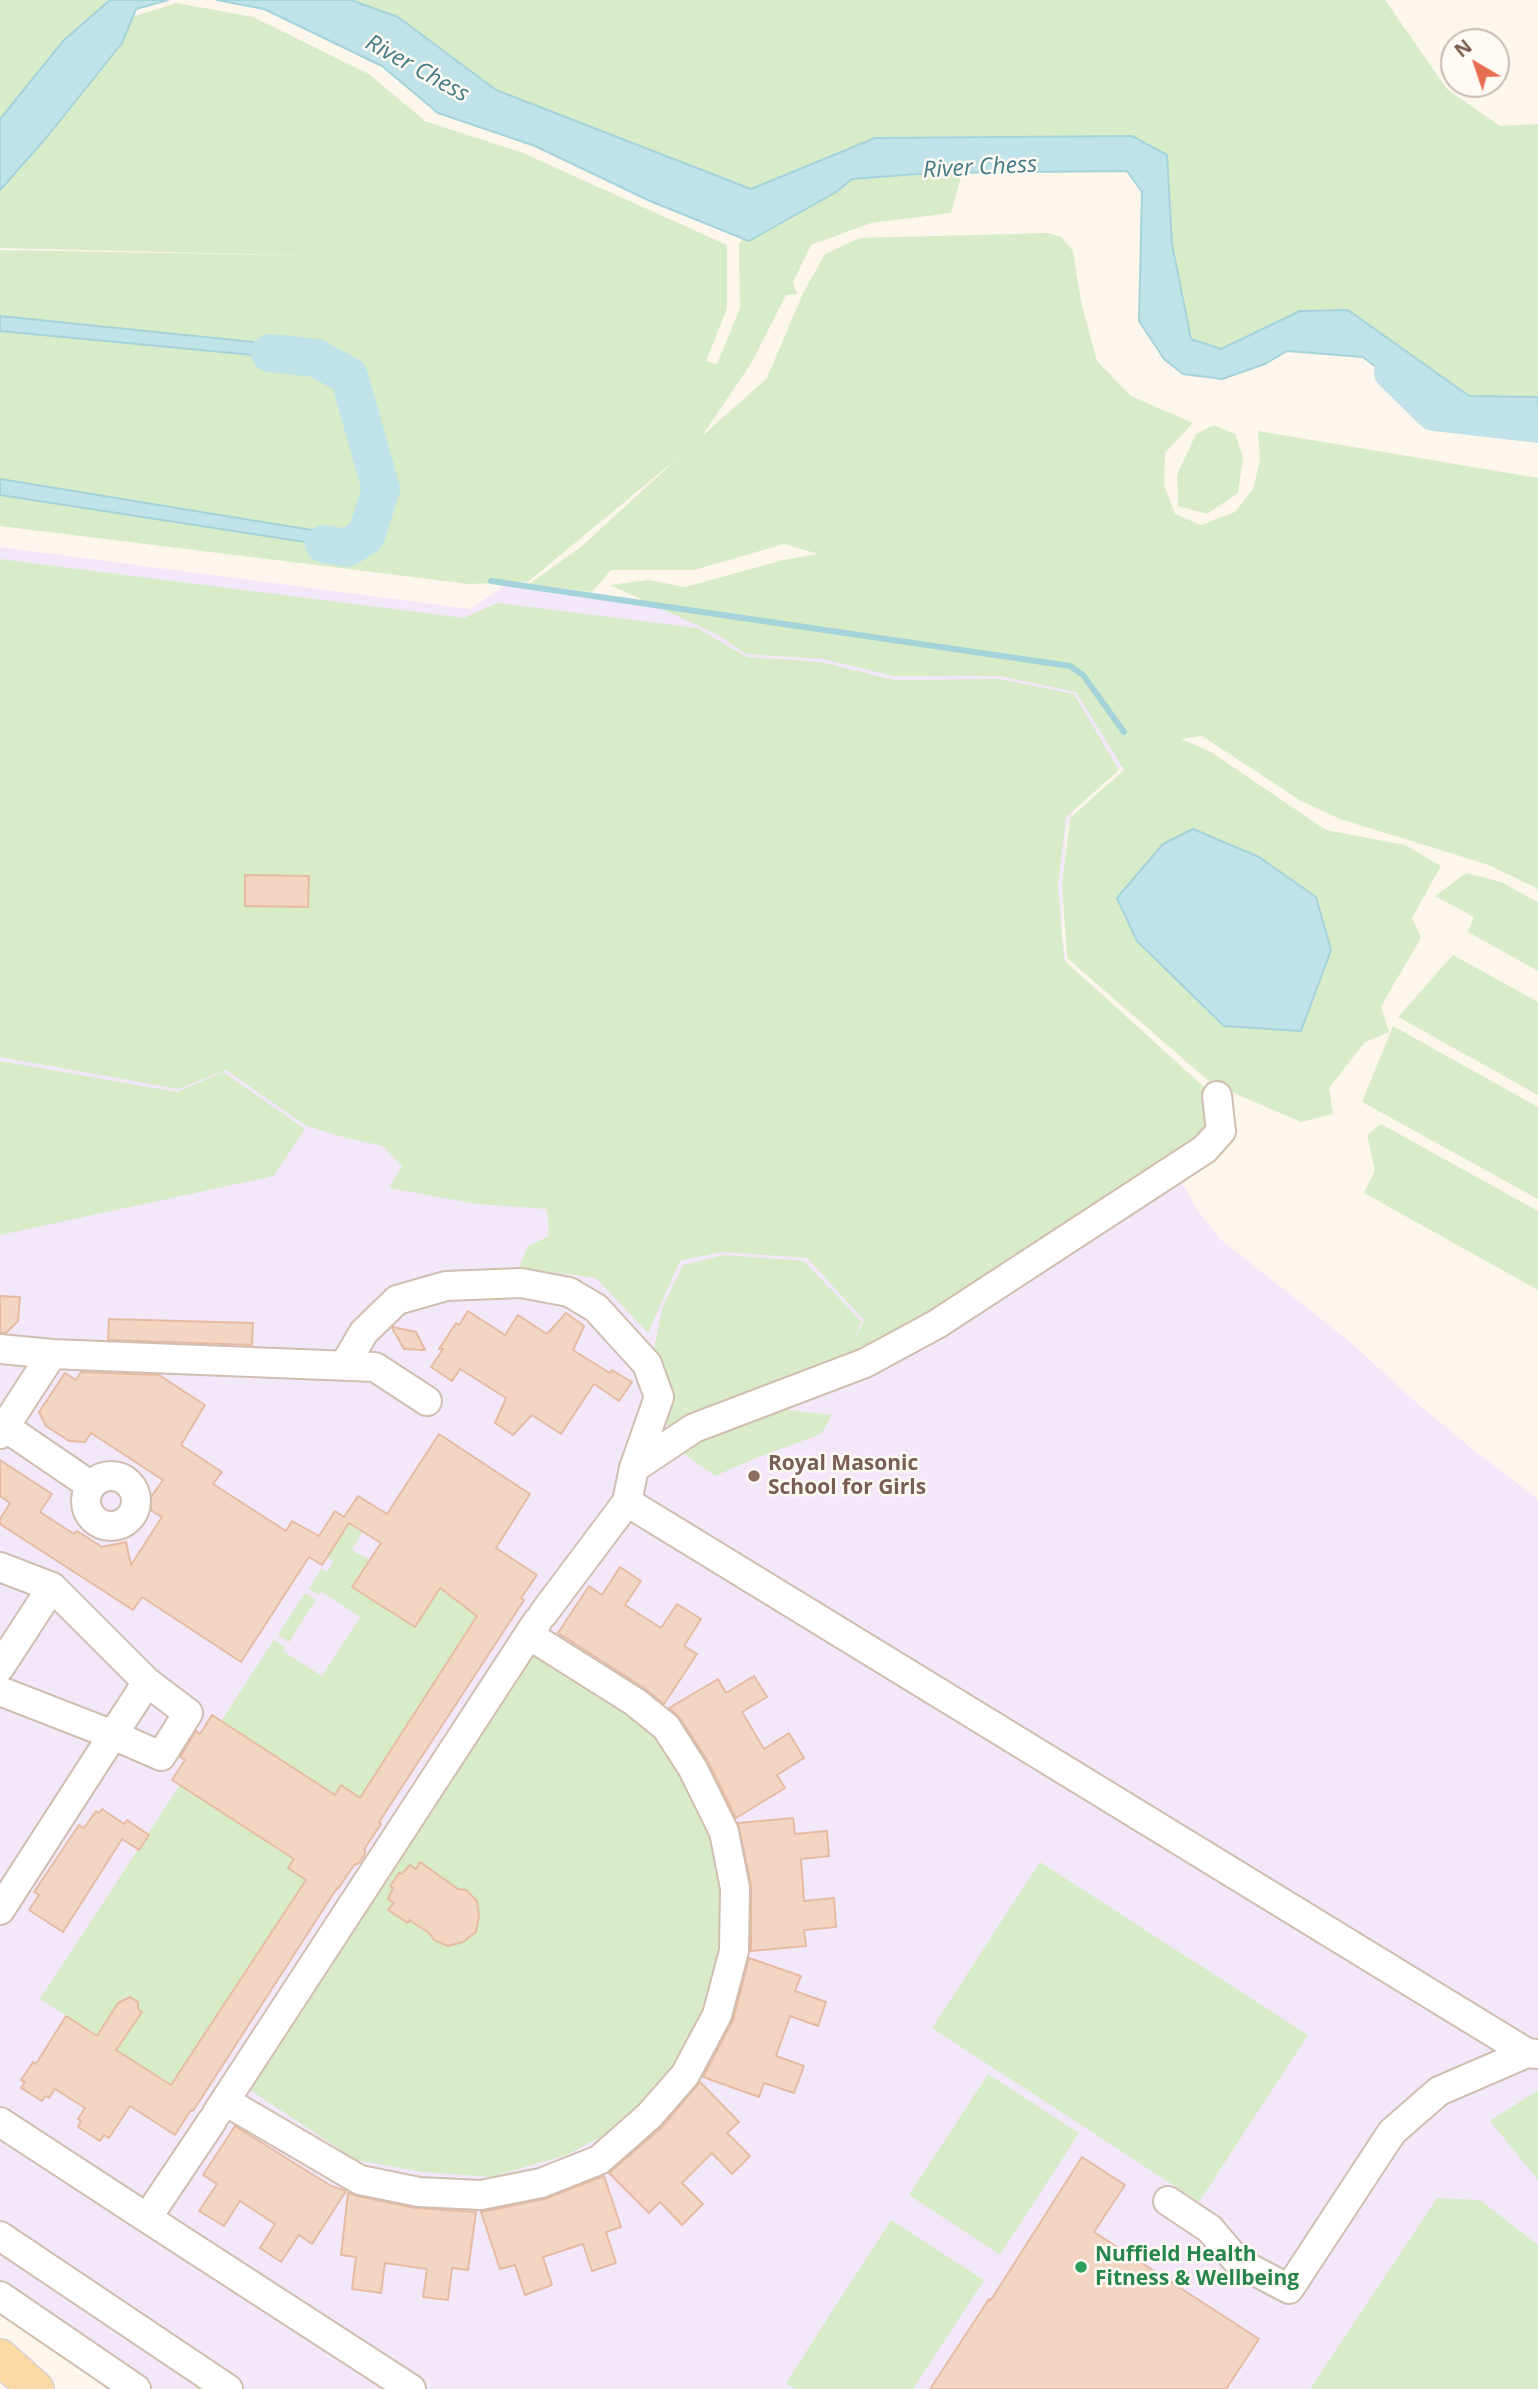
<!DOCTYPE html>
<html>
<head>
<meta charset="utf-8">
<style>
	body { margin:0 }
	#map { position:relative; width:1538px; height:2389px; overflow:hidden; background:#fdf6ec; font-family:"Open Sans",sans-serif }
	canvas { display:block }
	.north { position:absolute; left:1440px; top:28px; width:70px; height:70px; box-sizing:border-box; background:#fffaf3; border:2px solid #cabbb1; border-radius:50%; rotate:321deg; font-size:19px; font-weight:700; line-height:28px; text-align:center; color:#7a5c4d }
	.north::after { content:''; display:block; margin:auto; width:24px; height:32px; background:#e76f51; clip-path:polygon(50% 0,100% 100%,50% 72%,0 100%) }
</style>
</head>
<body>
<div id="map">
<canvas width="1538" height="2389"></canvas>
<div class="north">N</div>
</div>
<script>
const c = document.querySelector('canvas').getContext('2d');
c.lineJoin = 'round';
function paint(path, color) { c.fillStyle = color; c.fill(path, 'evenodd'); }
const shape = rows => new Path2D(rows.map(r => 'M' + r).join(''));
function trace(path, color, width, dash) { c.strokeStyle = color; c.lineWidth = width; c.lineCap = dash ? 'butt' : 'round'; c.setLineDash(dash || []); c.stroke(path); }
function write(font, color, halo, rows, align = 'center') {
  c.font = font + ' "Open Sans",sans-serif'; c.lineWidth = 5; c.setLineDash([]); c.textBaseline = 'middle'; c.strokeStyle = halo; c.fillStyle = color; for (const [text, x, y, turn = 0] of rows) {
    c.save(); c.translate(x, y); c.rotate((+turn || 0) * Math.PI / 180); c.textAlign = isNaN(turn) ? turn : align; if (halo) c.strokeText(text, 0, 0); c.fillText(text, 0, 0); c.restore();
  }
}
const education = shape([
	[0,547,470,609,511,582,531,587,1033,650,1153,754,1108,772,1076,803,1066,830,1063,885,1062,935,1068,969,1196,1208,1220,1239,1349,1341,1419,1405,1476,1452,1538,1499,1538,2389,106,2389,0,2306]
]);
const green = shape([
	[0,0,110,0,64,40,0,119],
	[351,0,1385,0,1447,89,1500,126,1538,124,1538,397,1469,396,1348,310,1300,311,1221,349,1191,339,1172,244,1167,155,1132,136,954,138,961,177,951,213,871,223,811,245,793,282,797,294,786,295,752,362,702,436,767,378,803,293,825,254,860,238,1048,233,1061,237,1073,251,1081,302,1097,361,1131,396,1193,423,1165,453,1164,485,1175,514,1201,525,1235,512,1253,489,1260,460,1258,431,1538,478,1538,889,1489,865,1340,819,1301,801,1202,736,1181,739,1211,752,1326,830,1405,845,1441,866,1412,918,1421,938,1381,1006,1389,1032,1365,1042,1329,1088,1333,1114,1301,1122,1211,1083,1067,958,1062,885,1070,818,1124,770,1076,692,1000,676,894,676,823,659,746,654,718,635,610,585,648,580,685,587,783,560,818,554,784,544,694,570,611,570,592,592,529,584,582,546,680,456,528,582,469,584,0,526,0,250,332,256,0,248,0,188,117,49,131,17,177,3,253,17,369,74,425,121,523,153,727,245,727,309,706,361,717,364,740,308,739,244,801,169,751,189,496,90,398,17],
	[1214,425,1235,434,1243,457,1238,493,1207,514,1178,506,1177,475,1196,434],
	[0,559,464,618,497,603,697,628,747,657,821,662,894,680,999,679,1074,694,1119,770,1066,817,1058,886,1064,960,1204,1087,1212,1117,1203,1138,919,1328,773,1408,832,1415,821,1434,756,1458,715,1476,677,1449,666,1422,653,1355,662,1309,683,1265,724,1255,804,1261,861,1321,855,1339,864,1320,807,1258,722,1252,680,1261,648,1333,596,1278,519,1268,528,1246,549,1236,547,1209,477,1204,389,1188,402,1166,383,1146,346,1138,305,1125,226,1070,178,1089,0,1057],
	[1466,873,1501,882,1538,902,1538,971,1468,932,1474,917,1435,896],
	[1453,955,1538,1002,1538,1095,1398,1017],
	[1393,1026,1538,1107,1538,1199,1362,1102],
	[0,1061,177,1092,223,1072,305,1129,274,1176,0,1235],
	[1381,1124,1538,1211,1538,1290,1364,1193,1375,1170,1367,1135],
	[349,1523,362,1532,352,1550,370,1560,353,1587,414,1627,453,1567,457,1602,464,1607,483,1607,360,1798,341,1786,335,1794,221,1721,274,1640,285,1647,283,1651,322,1676,360,1617,322,1592,319,1595,309,1589,321,1569,327,1572,333,1562,327,1557],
	[305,1593,316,1600,289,1642,278,1635],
	[535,1649,659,1736,718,1841,726,1948,713,1995,682,2062,621,2126,567,2155,490,2177,422,2172,356,2160,250,2090],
	[180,1785,294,1859,288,1868,306,1880,173,2083,170,2084,111,2047,122,2041,142,2012,138,2009,121,1999,102,2028,101,2038,40,1999],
	[1040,1862,1308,2035,1199,2202,932,2028],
	[988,2074,1079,2133,1000,2255,909,2195],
	[1538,2090,1538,2180,1490,2121],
	[1437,2198,1480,2200,1538,2245,1538,2389,1310,2389],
	[891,2220,984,2280,913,2389,795,2389,786,2383]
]);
const water = shape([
	[110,0,168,0,136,9,122,43,46,138,0,190,0,119,64,40,110,0],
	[217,0,351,0,398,17,496,90,751,189,875,138,1132,136,1167,155,1172,244,1191,339,1221,349,1300,311,1348,310,1469,396,1538,397,1538,437,1471,426,1429,407,1363,357,1287,351,1265,364,1222,379,1183,374,1164,359,1139,321,1142,192,1127,171,930,173,852,179,836,192,749,241,650,201,535,146,438,113,382,66,264,9,217,0],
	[0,316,331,350,364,368,397,486,382,535,370,552,0,495,0,479,354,537,371,528,384,486,354,377,327,362,0,331,0,316],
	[1193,829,1259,857,1316,897,1331,950,1301,1031,1224,1026,1137,941,1117,898,1163,844,1193,829]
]);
const stream = shape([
	[491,581,1070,666,1083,675,1124,732]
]);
const river = shape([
	[270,353,316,358,349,376,381,489,366,536,347,548,324,544],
	[1393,372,1434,412,1538,424]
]);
const building = shape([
	[245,875,309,876,308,907,245,906,245,875],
	[0,1296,20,1297,18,1321,6,1333,0,1333,0,1296],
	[468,1311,505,1335,518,1315,547,1334,566,1313,584,1326,573,1350,610,1373,612,1370,632,1382,619,1401,594,1384,561,1434,532,1415,513,1435,495,1423,506,1398,460,1369,452,1381,431,1367,443,1349,439,1349,456,1323,459,1325,468,1311],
	[109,1319,253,1323,252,1345,108,1340,109,1319],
	[393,1327,416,1332,425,1350,404,1349,392,1328,393,1327],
	[81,1372,159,1375,205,1405,181,1445,222,1472,213,1484,286,1531,292,1521,319,1536,335,1511,344,1517,358,1496,387,1514,439,1434,530,1494,496,1548,537,1575,521,1598,524,1600,379,1822,381,1824,365,1848,365,1854,359,1863,354,1865,338,1889,337,1888,193,2111,191,2110,175,2135,130,2106,109,2138,104,2135,100,2141,78,2127,81,2121,78,2119,85,2108,55,2089,49,2098,46,2096,42,2101,21,2088,25,2082,21,2080,33,2062,36,2064,66,2016,97,2036,118,2003,130,1997,138,2002,138,2009,142,2012,116,2050,171,2085,306,1880,288,1868,294,1859,172,1780,185,1760,180,1757,196,1731,200,1734,212,1715,335,1795,341,1785,360,1798,477,1616,440,1588,415,1627,352,1587,381,1543,349,1523,322,1565,309,1557,241,1662,142,1597,133,1610,0,1524,0,1519,10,1503,0,1496,0,1460,52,1494,40,1512,74,1534,77,1531,102,1547,126,1542,131,1565,162,1517,152,1511,149,1500,163,1480,91,1433,85,1442,69,1441,46,1426,39,1412,65,1373,76,1380,81,1372],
	[620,1567,641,1581,625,1605,661,1628,677,1604,701,1619,684,1646,697,1654,664,1704,644,1688,558,1633,589,1586,602,1595,620,1567],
	[754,1676,767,1697,742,1712,764,1749,789,1733,804,1758,777,1775,785,1788,736,1818,707,1760,680,1718,669,1708,718,1679,726,1693,754,1676],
	[102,1809,124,1824,127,1820,149,1835,139,1850,122,1839,63,1932,29,1910,39,1895,34,1892,79,1825,84,1828,96,1811,99,1813,102,1809],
	[793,1818,795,1834,827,1831,829,1856,801,1859,804,1901,834,1898,836,1927,804,1930,806,1946,751,1951,751,1885,738,1823,793,1818],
	[420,1862,458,1889,466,1890,477,1901,479,1917,476,1932,463,1942,448,1946,434,1940,429,1933,409,1920,408,1923,388,1910,394,1903,388,1899,393,1888,390,1886,399,1873,402,1874,410,1865,416,1869,420,1862],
	[749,1958,801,1976,795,1991,826,2002,818,2026,790,2016,776,2056,804,2066,794,2093,764,2083,759,2097,703,2077,733,2020,749,1958],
	[700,2082,739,2122,727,2133,750,2156,732,2174,712,2153,682,2183,703,2204,682,2225,660,2202,649,2213,609,2173,662,2127,700,2082],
	[235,2126,331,2186,346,2191,312,2244,299,2235,281,2262,260,2248,275,2224,240,2201,224,2226,199,2211,217,2184,203,2175,235,2126],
	[1082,2157,1125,2185,1094,2232,1259,2339,1226,2389,930,2389,989,2299,991,2300,1082,2157],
	[604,2176,621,2227,606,2232,616,2263,592,2271,583,2244,543,2257,552,2285,525,2295,515,2265,500,2269,481,2212,544,2199,604,2176],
	[348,2193,357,2196,416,2208,476,2212,468,2270,452,2268,448,2300,423,2297,427,2269,385,2263,381,2293,352,2289,356,2257,341,2255,348,2193]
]);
const minor = shape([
	[0,1349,52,1354],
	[345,1364,364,1332,397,1300,446,1286,521,1283,569,1292,596,1308,647,1364,659,1397,634,1468,627,1502,543,1614],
	[5,1427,90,1485],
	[0,1434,52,1354,375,1367,427,1401],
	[634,1468,694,1428,865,1363,937,1324,1205,1149,1221,1131,1217,1096],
	'86 1501a25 25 0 1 1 50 0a25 25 0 1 1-50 0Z',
	[627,1502,1527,2053],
	[0,1567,52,1587,147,1682,0,1910],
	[0,1667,52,1587],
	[0,1691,113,1735,161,1756,188,1713,147,1682],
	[225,2101,360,2180,419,2192,481,2195,541,2183,599,2160,649,2116,685,2075,717,2015,734,1951,735,1888,724,1832,693,1769,666,1727,635,1702,529,1635],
	[217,2113,537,1622],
	[0,2122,147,2218,212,2121],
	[1168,2201,1210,2229,1238,2262,1289,2289,1392,2132,1439,2091,1527,2053,1538,2054],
	[147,2218,411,2389],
	[0,2236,228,2389],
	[0,2296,136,2389]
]);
const major = shape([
	[0,2357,36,2389]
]);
const markers = [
	[754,1476,7,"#8d6e63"],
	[1081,2267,7,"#2e9e5b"]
];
const educationNames = [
	["Royal Masonic",768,1464],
	["School for Girls",768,1488]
];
const leisureNames = [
	["Nuffield Health",1095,2255],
	["Fitness & Wellbeing",1095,2279]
];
const waterNames = [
	["River Chess",417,69,29],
	["River Chess",980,168,-3]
];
paint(education, '#f3e8fa');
paint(green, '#d8ecc9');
paint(water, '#bfe3e8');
trace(water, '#a5d3da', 2);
trace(stream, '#a5d3da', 6);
trace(river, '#bfe3e8', 38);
paint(building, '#f3d5c3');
trace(building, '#e6bba3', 2);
trace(minor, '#d1beb0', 32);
trace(major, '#dad1cd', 38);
trace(minor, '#fff', 28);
trace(major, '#fbd9a5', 35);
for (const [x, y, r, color] of markers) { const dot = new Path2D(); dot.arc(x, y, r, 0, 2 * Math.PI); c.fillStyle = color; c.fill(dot); trace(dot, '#fffaf3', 2.5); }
write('bold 21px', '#785e54', '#fffaf3', educationNames, 'left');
write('bold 21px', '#27864d', '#fffaf3', leisureNames, 'left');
write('italic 23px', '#437c86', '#fffaf3', waterNames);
</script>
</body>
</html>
